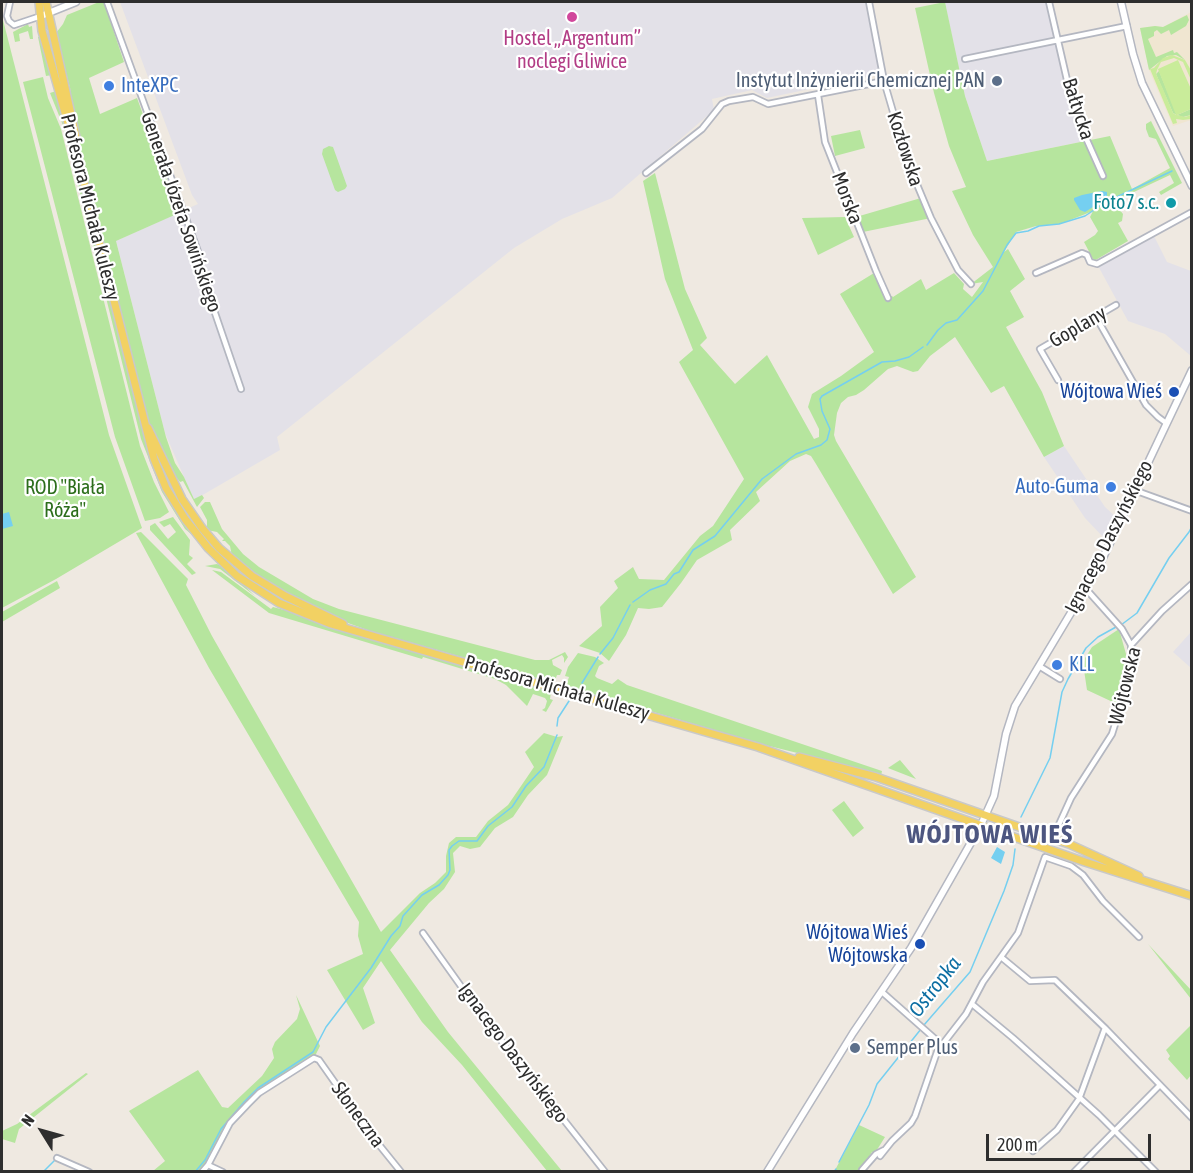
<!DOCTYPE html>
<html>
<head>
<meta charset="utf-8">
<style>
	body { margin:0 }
	#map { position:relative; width:1193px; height:1173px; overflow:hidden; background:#efe9e1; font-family:"Asap Condensed",sans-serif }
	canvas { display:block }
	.frame { position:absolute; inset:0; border:3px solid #2e2e2e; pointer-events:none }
	.north { position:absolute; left:12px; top:1101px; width:60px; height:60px; -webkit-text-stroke:4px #fff; paint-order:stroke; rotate:307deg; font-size:16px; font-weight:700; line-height:24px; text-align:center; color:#2e2e2e }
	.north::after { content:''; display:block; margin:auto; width:21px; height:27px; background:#2e2e2e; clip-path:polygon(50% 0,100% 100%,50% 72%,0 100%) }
	.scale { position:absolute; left:986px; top:1134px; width:165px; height:27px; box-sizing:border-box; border:3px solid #2e2e2e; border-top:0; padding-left:8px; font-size:18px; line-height:21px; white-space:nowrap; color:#2e2e2e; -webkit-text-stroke:4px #fff; paint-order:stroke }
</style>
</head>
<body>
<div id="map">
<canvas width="1193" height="1173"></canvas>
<div class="frame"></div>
<div class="north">N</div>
<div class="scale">200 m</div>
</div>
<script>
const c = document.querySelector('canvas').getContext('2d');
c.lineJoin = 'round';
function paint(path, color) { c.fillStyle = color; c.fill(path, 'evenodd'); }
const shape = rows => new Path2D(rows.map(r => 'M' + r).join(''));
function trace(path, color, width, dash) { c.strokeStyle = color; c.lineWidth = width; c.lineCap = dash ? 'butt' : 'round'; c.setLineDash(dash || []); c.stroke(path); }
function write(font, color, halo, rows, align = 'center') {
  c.font = font + ' "Asap Condensed",sans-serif'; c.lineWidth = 4.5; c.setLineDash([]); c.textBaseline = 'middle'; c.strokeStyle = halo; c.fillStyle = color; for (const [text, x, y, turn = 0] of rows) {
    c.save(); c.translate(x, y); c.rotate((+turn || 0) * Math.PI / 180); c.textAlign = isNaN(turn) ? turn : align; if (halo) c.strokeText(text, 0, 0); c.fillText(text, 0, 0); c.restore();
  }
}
const industrial = shape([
	[120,2,865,2,880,74,767,98,752,90,712,99,714,110,612,198,562,219,514,248,277,437,280,450,194,500,165,433,116,241,198,204,192,195],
	[942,2,1045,2,1068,89,1085,141,987,161,965,96,945,3],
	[1152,232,1167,262,1191,271,1191,356,1165,334,1128,321,1097,264],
	[1064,446,1105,507,1115,516,1104,538,1085,518,1044,457],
	[1191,632,1191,668,1173,652]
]);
const education = shape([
	[1191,12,1191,120,1173,126,1149,70,1140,28,1155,26,1163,27]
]);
const green = shape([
	[99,2,104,2,124,62,89,78,100,114,137,98,179,213,116,241,166,437,175,463,184,477,194,499,202,495,204,498,197,507,183,481,180,482,167,465,149,423,79,147,70,88,56,33,63,24,67,15],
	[945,2,965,96,987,161,1110,136,1132,189,1170,168,1156,139,1149,137,1146,129,1146,124,1151,121,1182,183,1161,195,1159,192,1174,183,1170,175,1119,199,1118,196,1110,199,1118,199,1119,209,1123,214,1122,221,1118,223,1128,241,1094,261,1084,242,1095,235,1098,231,1090,217,1093,211,1060,224,1036,226,1016,232,1004,252,1008,249,1025,279,1010,291,1024,317,1006,327,1042,392,1064,446,1044,457,1004,386,991,393,955,337,930,356,918,371,913,372,897,366,888,369,864,390,856,395,848,397,841,403,837,413,834,435,836,441,916,577,893,594,816,464,811,456,806,454,790,461,756,492,760,501,730,530,732,540,697,560,681,583,662,607,649,609,638,608,626,635,609,661,600,653,579,646,602,626,600,607,618,588,614,581,633,567,639,579,664,580,700,536,713,526,744,479,679,362,693,350,665,279,643,181,655,173,685,289,707,338,700,345,735,384,767,355,814,439,819,437,819,429,808,407,812,394,841,376,874,352,840,294,874,273,886,299,892,296,893,297,921,279,926,290,954,273,964,284,963,289,972,297,983,282,971,284,993,267,973,235,952,191,966,187,949,146,934,93,915,8],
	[1187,15,1189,20,1186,26,1171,35,1169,30,1161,34,1157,30,1154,32,1154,36,1148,39,1156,57,1173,50,1174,53,1177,52,1185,60,1176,55,1167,56,1149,70,1140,28,1155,26,1163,27],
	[2,16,109,435,142,528,56,579,2,608],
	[28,24,29,27,32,26,33,39,30,39,28,31,19,34,20,41,15,42,13,32],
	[42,36,52,75,46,76,38,37],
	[1159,71,1177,115,1191,109,1191,115,1183,117,1177,115,1173,113,1156,74],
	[43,77,48,98,61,129,140,446,154,482,169,512,160,518,145,521,115,437,23,82],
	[56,91,61,103,146,440,156,469,193,533,191,534,185,529,162,492,141,439,64,128,50,93],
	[860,130,865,148,835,156,831,136],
	[329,146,333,147,347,186,345,189,338,192,335,190,322,154,323,149],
	[921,198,931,218,863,232,856,217],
	[845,217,854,237,818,255,802,218],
	[205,502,210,502,222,529,243,554,259,567,313,599,339,609,535,660,549,660,565,652,568,657,564,663,564,658,562,655,552,660,553,665,562,670,560,675,557,675,554,683,373,632,334,618,260,579,232,556,230,546,225,541,222,541,224,539,217,532,207,530,207,520,200,507],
	[173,517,190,540,189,555,193,558,187,564,196,573,192,575,150,530,150,526,155,523,168,539,176,532,170,524,164,527,159,522],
	[141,532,188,579,186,585,212,636,381,932,420,893,435,883,446,872,446,856,449,843,456,837,476,837,488,821,508,805,534,767,525,752,544,733,557,737,563,736,547,775,528,795,513,817,495,828,480,847,470,849,460,846,453,853,455,872,444,889,429,903,390,950,448,1032,562,1171,547,1171,462,1065,422,1022,381,961,363,988,375,1023,363,1030,327,970,363,954,358,936,359,922,209,668,136,533],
	[217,564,227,569,255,596,220,569,205,566],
	[212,570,221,572,271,609,273,607,296,613,424,654,551,692,550,699,553,700,546,712,542,710,545,708,547,701,545,698,533,694,527,706,506,685,495,679,423,657,422,659,269,613],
	[57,581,60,588,2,622,2,612],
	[1119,629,1126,654,1125,673,1117,704,1087,690,1084,670,1085,658,1092,647],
	[578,653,595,657,604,663,599,666,595,676,597,678,612,684,618,679,627,685,882,771,881,776,850,766,761,744,566,686,569,677,565,676,568,667],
	[900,760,916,779,888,768],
	[844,801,864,828,853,837,832,810],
	[1148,944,1191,990,1191,999],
	[296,995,320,1046,314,1058,260,1093,238,1114,202,1171,153,1171,165,1161,129,1111,198,1070,222,1107,228,1108,262,1076,274,1058,272,1049,275,1042,297,1019,300,1009],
	[1191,1025,1191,1075,1187,1080,1168,1059,1170,1056,1166,1050],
	[86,1073,88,1074,19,1129,15,1143,2,1139,2,1131,17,1124],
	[859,1125,885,1137,875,1153,872,1152,860,1171,834,1172]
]);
const pitch = shape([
	[1172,55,1185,60,1192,72,1191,80,1183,62,1174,58,1161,62,1157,70,1156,74,1163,89,1173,113,1176,115,1158,69,1178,60,1191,89,1191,109,1177,115,1185,117,1191,115,1191,119,1183,120,1176,119,1177,123,1173,124,1150,69,1154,68,1163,58]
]);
const water = shape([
	[1102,191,1107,192,1107,198,1085,212,1080,210,1074,200,1074,198,1082,195],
	[9,512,13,526,2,529,2,514],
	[997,847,1005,852,1001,864,991,858]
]);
const stream = shape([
	[927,345,938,330,946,323,957,320,983,291,1007,245,1016,233,1028,231,1039,226,1059,224,1085,216,1106,202,1172,171],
	[633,602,650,590,666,584,674,574,679,572,693,550,715,536,762,479,796,454,821,445,827,440,830,429,822,411,820,399,822,396,882,362,895,361,909,357,923,347],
	[1121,625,1137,613,1169,558,1189,532,1192,526],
	[600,654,613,638,630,605],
	[582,683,598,657],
	[557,726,558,718,569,701],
	[1021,817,1050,758,1062,692,1068,679,1086,648,1098,637,1116,627],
	[924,1025,970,972,1004,891,1013,865,1015,849],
	[839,1162,869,1105,877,1084,921,1029],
	[43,1172,55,1160],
	[195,1172,205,1160,221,1129,244,1102,258,1088,313,1052,326,1027,371,968,391,936,400,926,403,916,422,895,439,885,448,875,450,870,449,850,452,846,459,841,477,841,488,826,512,807,526,786,544,767,557,735],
	[834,1172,836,1169]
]);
const street = shape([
	[10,2,7,16,9,21,14,25,41,16],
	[107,2,199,254,202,275,241,389],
	[869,2,884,81,908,163,931,218,958,270,971,284],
	[1049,2,1067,80,1086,138,1103,176],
	[965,59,1127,26],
	[818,95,825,142,876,271,888,298],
	[646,173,702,129,722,104,729,101,753,97,768,104,884,81],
	[1036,273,1082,253,1087,255,1090,262,1097,264,1192,212],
	[1096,317,1146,405,1158,417,1166,423],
	[1058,380,1040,349,1116,305],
	[1134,490,1192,511],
	[1086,589,1122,629,1131,645],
	[1039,666,1060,679],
	[1056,831,1071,798,1112,734,1125,692,1131,660,1131,645,1162,611,1192,584],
	[423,933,488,1024,605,1172],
	[1001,957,1030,981,1055,980,1105,1028,1192,1118],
	[882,992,942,1045,966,1014,983,982,1018,933,1045,857,1071,866,1083,875,1103,901,1139,937],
	[972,1004,1013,1038,1099,1115,1156,1172],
	[1033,1151,1057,1130,1079,1099,1105,1028],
	[880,1156,892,1141,911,1123,915,1116,937,1052,942,1045],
	[57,1158,89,1172],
	[208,1165,223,1172],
	[202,1172,208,1165,230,1123,248,1104,259,1093,314,1058,319,1060,376,1141,401,1172],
	[864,1172,862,1170,876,1154,884,1150],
	[1074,1172,1160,1085]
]);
const secondary = shape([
	[1121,2,1133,54,1142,83,1192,186],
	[41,16,76,2],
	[767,1172,853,1033,911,948,981,825,994,796,1006,734,1015,706,1099,566,1192,370]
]);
const primary = shape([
	[39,2,42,31,80,166,154,459,166,488,185,519,208,548,237,576,279,603,331,624,758,747,1085,862,1192,896],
	[46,2,76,137],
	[148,428,182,499,202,528,219,548,252,576,285,596,343,624],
	[799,757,876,777,1042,835,1069,844,1139,876]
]);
const markers = [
	[572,17,6,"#d1479c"],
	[997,81,6,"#5c6f8a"],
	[109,86,6,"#3f7fe0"],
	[1171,203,6,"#0f9aa8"],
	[1174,392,6,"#1a4fb4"],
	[1111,487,6,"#3f7fe0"],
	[1057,665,6,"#3f7fe0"],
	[920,944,6,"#1a4fb4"],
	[855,1048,6,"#5c6f8a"]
];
const hotelNames = [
	["Hostel „Argentum”",572,39],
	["noclegi Gliwice",572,62]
];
const serviceNames = [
	["Instytut Inżynierii Chemicznej PAN",985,81],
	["Semper Plus",867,1048,"left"]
];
const shopNames = [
	["InteXPC",121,86],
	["Auto-Guma",1099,487,"right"],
	["KLL",1069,665]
];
const streetNames = [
	["Bałtycka",1078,109,72],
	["Kozłowska",905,149,72],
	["Morska",847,198,69],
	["Profesora Michała Kuleszy",90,207,76],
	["Generała Józefa Sowińskiego",181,212,71],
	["Goplany",1078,327,-30],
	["Ignacego Daszyńskiego",1109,537,-63],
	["Wójtowska",1125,686,-76],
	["Profesora Michała Kuleszy",557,688,16],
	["Ignacego Daszyńskiego",513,1053,53],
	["Słoneczna",358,1115,54]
];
const cultureNames = [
	["Foto7 s.c.",1159,203]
];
const transitNames = [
	["Wójtowa Wieś",1162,392],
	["Wójtowa Wieś",908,933],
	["Wójtowska",908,956]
];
const parkNames = [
	["ROD \"Biała",65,488],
	["Róża\"",65,511]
];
const waterNames = [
	["Ostropka",935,987,-52]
];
const districtNames = [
	["WÓJTOWA WIEŚ",990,835]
];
paint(industrial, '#e3e1e8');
paint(education, '#f0e6d1');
paint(green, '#b6e59e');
paint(pitch, '#c9ec9a');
paint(water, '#75cff0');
trace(stream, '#75cff0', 1.5);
trace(street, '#b4b7c1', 8);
trace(secondary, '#b4b7c1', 9);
trace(primary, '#c9c9c9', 10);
trace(street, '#fff', 4.5);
trace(secondary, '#fff', 6);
trace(primary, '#f2d163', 7);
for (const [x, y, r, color] of markers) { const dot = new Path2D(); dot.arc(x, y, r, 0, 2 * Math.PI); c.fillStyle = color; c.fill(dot); trace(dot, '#fff', 2); }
write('20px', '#b23c85', '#fff', hotelNames);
write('20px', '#4e5e75', '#fff', serviceNames, 'right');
write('20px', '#366cbe', '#fff', shopNames, 'left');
write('20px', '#2e2e2e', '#fff', streetNames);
write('20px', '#0d838f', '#fff', cultureNames, 'right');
write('20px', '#164399', '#fff', transitNames, 'right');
write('20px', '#2c6e1b', '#fff', parkNames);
write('italic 21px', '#0d6fa3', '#fff', waterNames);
c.letterSpacing = '1.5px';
write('bold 26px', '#4d5680', '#fff', districtNames);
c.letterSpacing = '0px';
</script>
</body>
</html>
